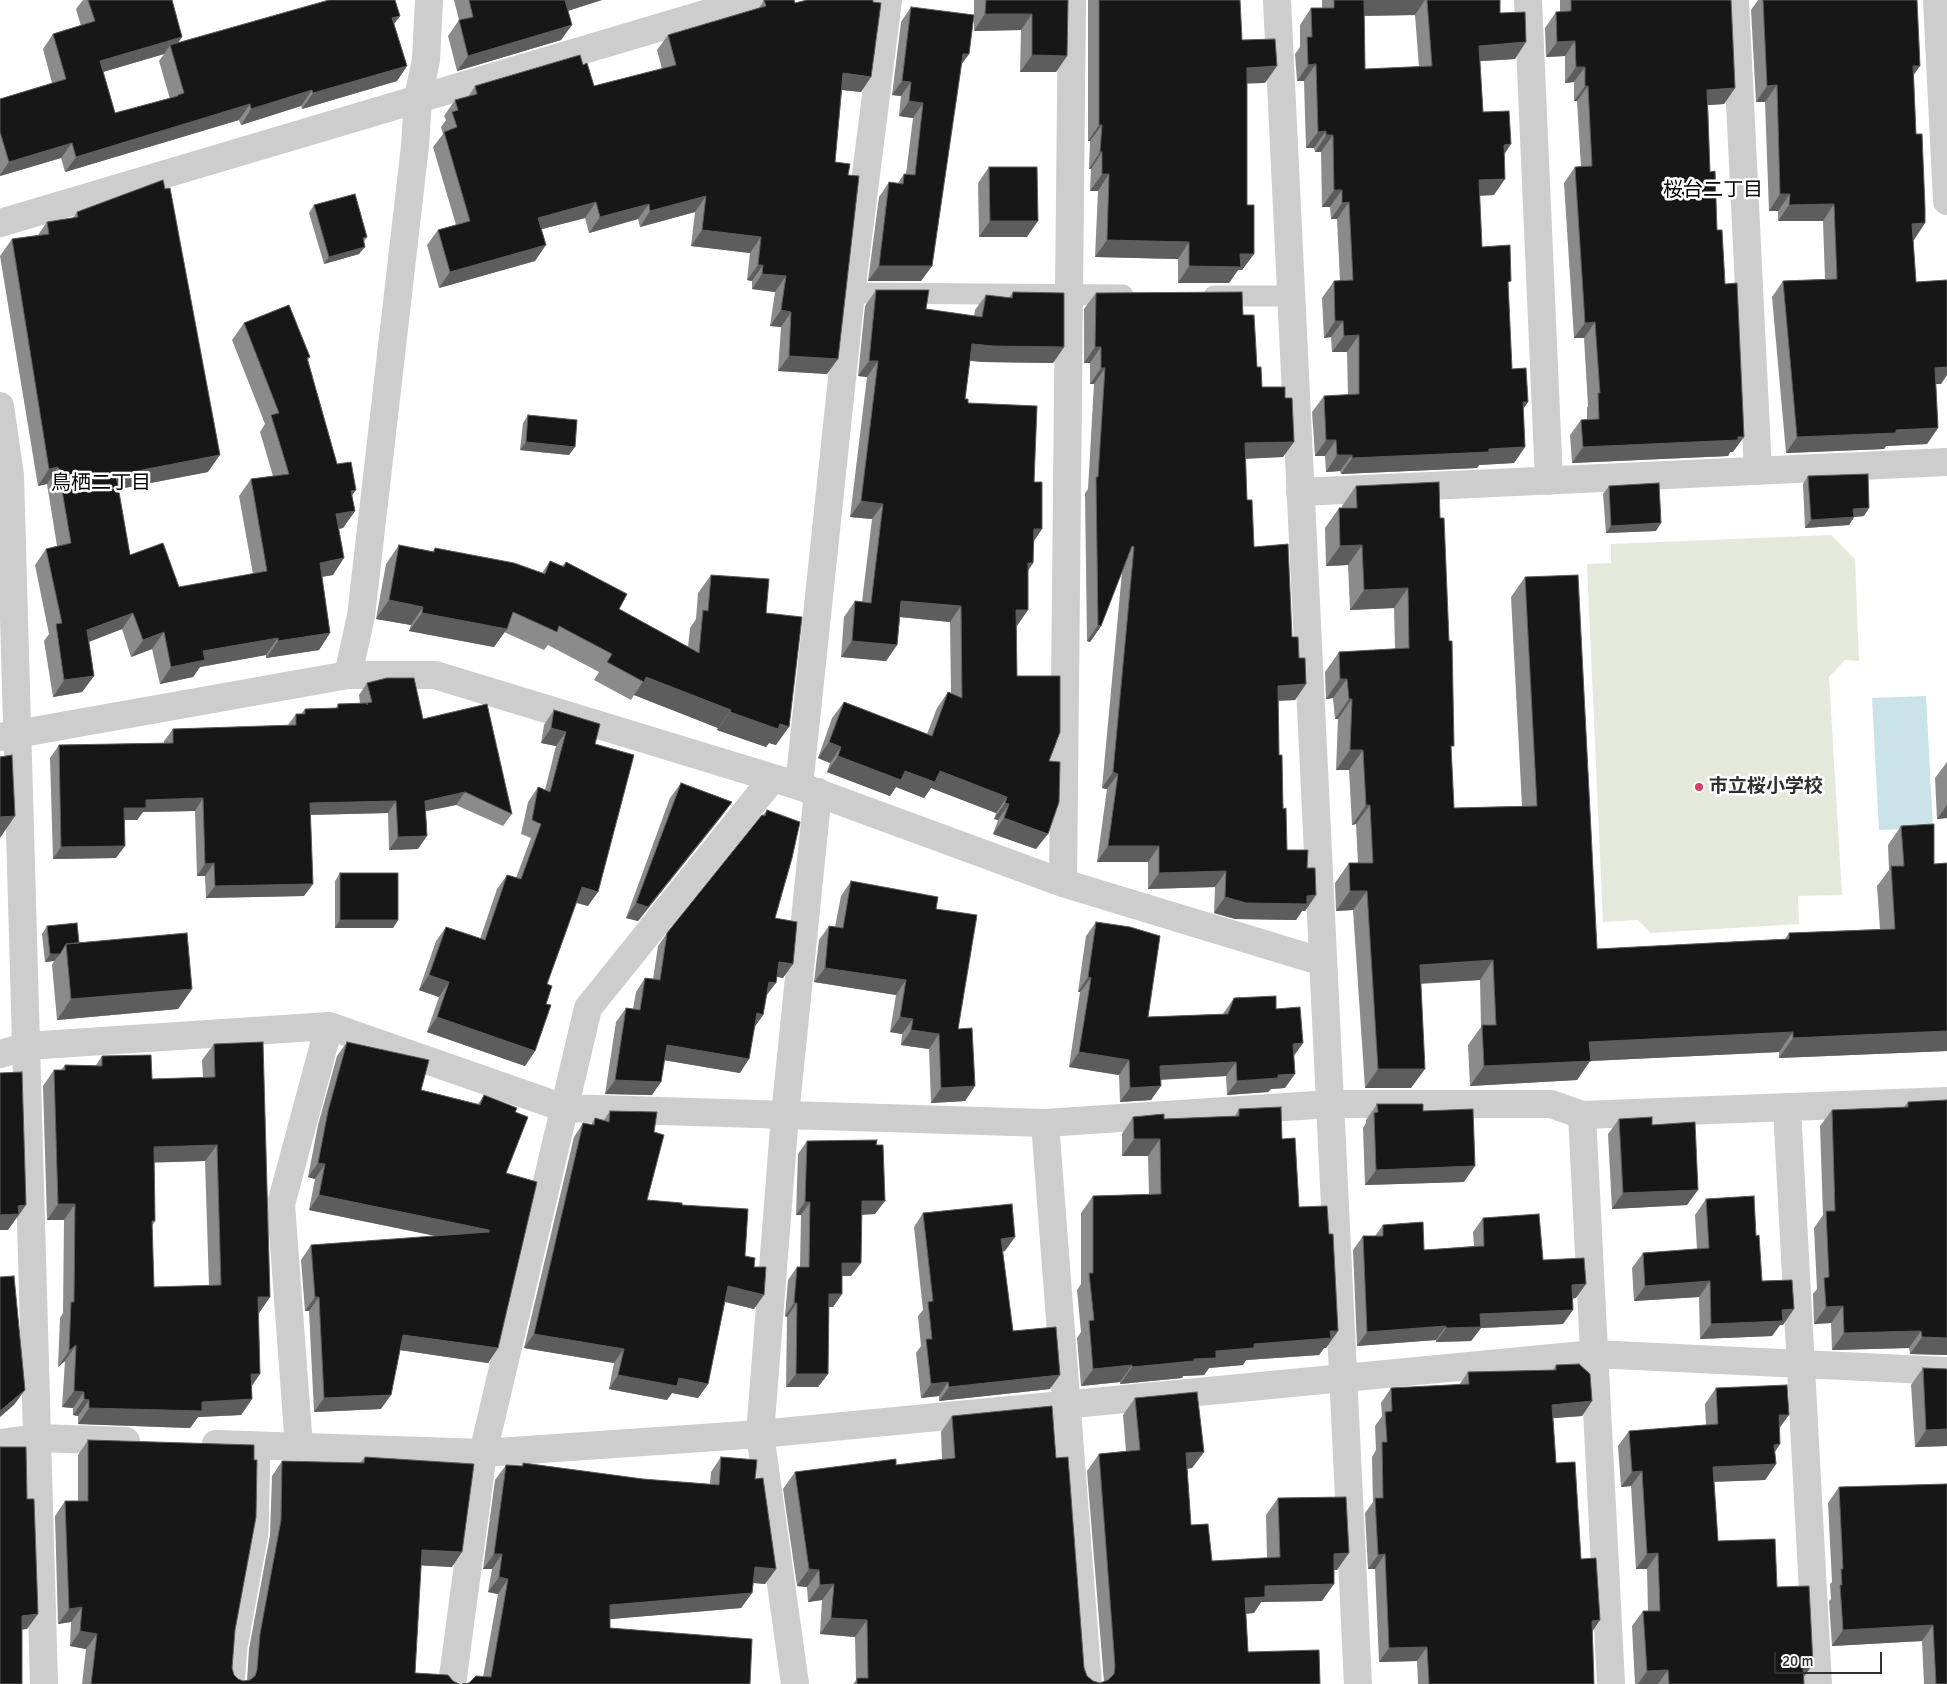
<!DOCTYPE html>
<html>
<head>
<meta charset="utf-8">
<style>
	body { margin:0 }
	#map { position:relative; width:1947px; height:1684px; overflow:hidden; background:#fff; font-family:Signika,sans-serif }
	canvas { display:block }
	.scale { position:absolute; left:1774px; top:1652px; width:108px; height:22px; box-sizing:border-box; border:2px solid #303030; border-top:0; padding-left:6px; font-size:15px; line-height:18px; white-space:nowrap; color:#303030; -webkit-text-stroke:4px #fff; paint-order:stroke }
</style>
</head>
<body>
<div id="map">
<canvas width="1947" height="1684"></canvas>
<div class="scale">20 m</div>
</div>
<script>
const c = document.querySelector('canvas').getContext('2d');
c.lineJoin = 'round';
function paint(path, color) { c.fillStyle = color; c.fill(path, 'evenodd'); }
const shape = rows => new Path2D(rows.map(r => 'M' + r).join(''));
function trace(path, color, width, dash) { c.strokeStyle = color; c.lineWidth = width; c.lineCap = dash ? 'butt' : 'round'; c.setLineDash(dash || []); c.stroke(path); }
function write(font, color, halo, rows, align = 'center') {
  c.font = font + ' Signika,"Noto Sans JP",sans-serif'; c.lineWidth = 5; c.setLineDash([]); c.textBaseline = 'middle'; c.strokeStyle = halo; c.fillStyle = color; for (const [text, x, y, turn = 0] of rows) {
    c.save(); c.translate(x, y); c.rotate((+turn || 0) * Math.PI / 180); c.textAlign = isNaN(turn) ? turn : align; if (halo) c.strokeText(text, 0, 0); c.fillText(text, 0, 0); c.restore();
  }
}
const green = shape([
	[1831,535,1855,559,1859,661,1845,660,1829,677,1842,895,1798,896,1799,924,1651,933,1638,920,1603,922,1587,564,1611,563,1611,544]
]);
const water = shape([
	[1926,696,1933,828,1879,830,1872,698]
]);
const service = shape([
	[851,293,1123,295],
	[1214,296,1291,296],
	[234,1684,237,1647,258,1533,260,1446]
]);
const minor = shape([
	[1277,0,1358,1684],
	[1528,0,1549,481],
	[1735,0,1758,471],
	[1937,0,1947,201],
	[0,223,752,0],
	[0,406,10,475,44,1684],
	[1300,492,1947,462],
	[348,675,361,616,415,146,418,98,426,60,429,0],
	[0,737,348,675,435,675,799,786,1063,883,1323,962],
	[799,786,851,293,888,0],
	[1063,883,1072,0],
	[0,1054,27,1046,329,1026,564,1108,1045,1123,1330,1104,1551,1104,1582,1115,1947,1101],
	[1787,1108,1818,1684],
	[1582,1115,1611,1684],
	[1045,1123,1088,1684],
	[0,1443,38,1438,126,1441],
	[216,1444,483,1453,760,1434,1594,1354,1947,1371],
	[299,1447,281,1204,329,1026],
	[452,1684,483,1453,588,1008,773,778],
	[795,1684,760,1434,785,1115,818,792]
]);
const wall = shape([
	[83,0,172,0,182,37,178,43,394,24,407,66,397,81,302,109,301,106,241,125,239,120,65,172,61,158,0,176,0,99,52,83,43,49,53,34,81,26,76,9],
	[164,54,159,61,170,99,115,113,103,72],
	[454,0,602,0,568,11,561,40,457,71,448,36,459,20],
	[764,0,795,3,861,92,842,90,835,162,827,374,778,371,781,327,770,326,775,292,752,289,752,281,747,280,750,253,691,246,695,212,640,227,638,219,589,233,585,218,542,229,535,261,439,288,427,245,438,230,456,225,433,147,443,134,441,127,446,120,444,116,455,100,468,97,475,86,583,65,594,86,662,69,657,50,668,35,759,8],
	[974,0,1068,0,1067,56,1056,72,1020,72,1021,30,974,31],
	[1088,0,1240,0,1242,40,1265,83,1247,83,1247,205,1254,254,1242,270,1238,270,1229,283,1178,283,1178,259,1095,257,1098,191,1090,191,1091,169,1089,169,1090,141,1088,141],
	[1322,0,1500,0,1500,13,1515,59,1480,61,1483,112,1504,154,1494,195,1479,196,1482,247,1508,285,1512,369,1528,402,1523,409,1525,447,1514,463,1479,465,1477,468,1341,474,1340,471,1326,472,1325,456,1315,456,1312,412,1324,396,1348,395,1347,352,1332,352,1331,337,1324,338,1322,298,1334,281,1340,281,1337,219,1331,219,1330,207,1322,207,1321,152,1315,152,1314,148,1306,148,1304,81,1297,81,1295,54,1300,47,1300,25,1311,8,1322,8],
	[1415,15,1419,67,1365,69,1364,16],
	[1560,0,1731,0,1735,88,1724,104,1708,105,1710,172,1717,230,1733,452,1730,452,1728,456,1572,463,1570,435,1581,420,1587,419,1587,408,1588,406,1584,338,1574,338,1564,183,1575,167,1581,167,1577,101,1574,101,1574,82,1565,83,1565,56,1546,57,1545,28,1556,12,1560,12],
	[1758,0,1917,0,1914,75,1916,134,1925,223,1913,240,1916,282,1941,384,1936,384,1938,428,1927,444,1886,446,1884,449,1786,453,1772,297,1783,281,1825,279,1823,221,1778,221,1778,211,1769,211,1765,102,1756,102,1751,10],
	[911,7,969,54,961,65,932,266,921,281,868,281,879,197,889,182,898,183,904,174,906,174,913,118,899,116,901,96,892,95,901,22],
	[989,167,1027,237,979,237,978,183],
	[314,205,367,237,364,242,359,254,324,264,309,213],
	[77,212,208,472,118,489,130,555,179,587,253,574,239,496,251,479,273,476,260,432,265,424,232,340,244,323,310,357,308,360,337,464,352,496,355,511,343,528,339,529,333,575,322,577,330,633,319,650,266,658,266,655,200,667,193,677,160,684,152,649,131,657,122,629,89,642,94,676,82,692,53,697,44,641,49,634,35,565,46,549,57,546,47,484,38,486,0,256,12,239,38,235,47,222,73,218],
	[876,290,926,309,974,316,975,310,986,295,1009,298,1013,292,1064,347,1053,363,982,362,970,361,965,399,1034,482,1042,529,1034,541,1033,563,1028,571,1017,626,1016,626,1017,676,1049,761,1036,849,993,834,998,820,994,819,996,813,931,788,924,798,896,787,890,796,827,772,830,763,818,758,832,718,844,702,927,734,937,708,948,692,951,693,950,622,900,617,897,645,886,661,841,657,844,617,855,601,862,602,872,519,850,517,867,377,858,376,865,306],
	[1096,293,1243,315,1262,387,1283,457,1245,459,1247,500,1254,547,1292,637,1306,684,1295,700,1278,701,1279,755,1287,850,1307,868,1316,895,1305,911,1302,911,1296,920,1235,919,1214,913,1215,887,1148,889,1148,862,1097,862,1107,789,1102,788,1122,572,1101,626,1090,642,1087,641,1085,493,1088,489,1094,384,1090,384,1090,363,1084,363,1084,309],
	[528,415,569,455,520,450,523,423],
	[1808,476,1864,516,1854,517,1849,525,1805,528,1803,484],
	[1356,486,1440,518,1454,808,1522,806,1511,597,1525,577,1597,949,1785,939,1789,933,1880,929,1877,886,1889,870,1888,845,1901,826,1934,864,1947,863,1947,1051,1779,1058,1779,1052,1590,1061,1577,1080,1470,1086,1468,1045,1481,1027,1480,980,1421,984,1411,1088,1365,1088,1353,910,1336,911,1335,883,1349,863,1358,863,1356,824,1352,825,1349,770,1336,770,1338,719,1335,719,1333,698,1326,699,1325,672,1339,652,1395,649,1394,608,1350,610,1348,565,1326,566,1325,528,1339,508,1342,508,1342,506],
	[1609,486,1656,531,1606,533,1603,494],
	[399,545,432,552,435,548,542,573,550,561,562,566,566,562,619,609,688,647,690,628,696,619,698,593,711,575,766,613,776,745,769,743,766,747,717,730,718,728,634,695,631,700,594,680,599,672,548,645,544,650,504,632,494,647,409,631,411,625,376,619,386,564],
	[367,683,423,719,512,814,503,826,456,805,426,811,418,849,389,850,388,813,311,815,304,896,206,898,205,876,197,876,195,811,143,812,137,820,125,820,116,858,53,859,50,758,59,745,164,743,164,741,173,729,288,725,296,714,301,714,305,709,336,708,338,704,360,703,359,695],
	[554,710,595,744,588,906,576,903,547,984,546,1004,535,1051,525,1066,427,1032,439,997,419,990,436,941,446,927,480,939,497,889,507,875,516,878,531,838,521,834,528,802,538,787,545,790,556,746,541,743,544,725],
	[1947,762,1947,818,1937,819,1935,778],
	[681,783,732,802,721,817,638,921,626,918,670,798],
	[767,810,775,918,783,978,777,977,766,996,763,1015,754,1027,740,1073,664,1060,652,1095,605,1094,616,1022,626,1008,633,1009,636,992,645,978,653,979,658,946,667,933],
	[340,873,398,920,393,928,335,928,335,881],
	[851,881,936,909,958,1029,975,1086,965,1101,931,1103,929,1049,901,1045,902,1034,890,1032,896,995,814,982,819,940,829,926,835,927,841,896],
	[1096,922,1148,1017,1223,1014,1234,998,1276,1009,1303,1043,1294,1055,1285,1088,1271,1089,1268,1092,1227,1095,1226,1076,1161,1080,1151,1100,1120,1102,1119,1075,1069,1067,1080,992,1078,992,1086,936],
	[47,926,79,943,192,989,178,1009,57,1020,52,965,54,961,45,962,42,934],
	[347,1042,421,1090,478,1104,484,1095,515,1112,506,1173,498,1348,488,1363,400,1350,381,1409,314,1412,309,1311,305,1311,301,1260,311,1245,437,1236,309,1210,315,1179,308,1177,318,1125,337,1056],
	[214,1044,270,1297,259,1313,252,1386,252,1399,241,1415,198,1417,190,1428,78,1424,78,1416,73,1415,73,1408,62,1407,65,1361,58,1367,60,1318,63,1313,64,1220,47,1220,43,1086,54,1070,61,1070,65,1065,96,1065,102,1056,152,1079,203,1078,202,1060],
	[205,1161,209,1286,154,1287,152,1226,155,1221,154,1162],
	[1908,1102,1947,1355,1910,1354,1909,1348,1832,1350,1831,1323,1814,1324,1813,1294,1817,1289,1814,1228,1823,1215,1820,1126,1832,1110,1904,1107],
	[1377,1104,1423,1111,1464,1182,1365,1185,1363,1128,1366,1123,1366,1120],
	[1239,1109,1282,1139,1299,1207,1329,1234,1338,1331,1326,1348,1324,1348,1319,1355,1246,1360,1243,1365,1209,1368,1204,1375,1183,1376,1182,1378,1120,1384,1120,1382,1081,1386,1077,1338,1081,1332,1077,1290,1081,1284,1081,1213,1093,1196,1149,1194,1148,1156,1122,1156,1122,1134,1133,1117,1164,1119,1235,1116],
	[610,1111,654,1132,647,1200,682,1205,745,1256,754,1309,725,1302,708,1384,698,1398,672,1393,667,1400,609,1389,614,1363,524,1348,574,1137,583,1123,591,1125,595,1118,604,1120],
	[1619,1119,1652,1125,1687,1205,1612,1209,1608,1134],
	[807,1141,875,1214,862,1215,851,1276,842,1276,842,1294,833,1307,829,1307,828,1374,818,1387,786,1387,787,1317,785,1316,788,1280,797,1267,800,1267,801,1215,796,1215,798,1154],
	[1706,1199,1756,1236,1762,1281,1783,1325,1780,1325,1772,1336,1700,1339,1699,1297,1634,1301,1632,1268,1643,1253,1697,1249,1695,1215],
	[923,1213,1005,1251,1003,1252,1013,1331,1050,1389,939,1401,939,1396,921,1398,916,1353,921,1346,918,1316,923,1310,914,1227],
	[1483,1218,1543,1260,1576,1298,1572,1299,1563,1324,1481,1328,1471,1341,1436,1342,1436,1340,1357,1346,1353,1250,1363,1236,1375,1236,1383,1225,1424,1250,1474,1246,1473,1232],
	[1556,1365,1592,1401,1582,1416,1553,1418,1556,1463,1581,1559,1592,1631,1594,1684,1418,1684,1417,1661,1379,1662,1375,1569,1368,1569,1365,1513,1373,1502,1372,1457,1376,1450,1375,1426,1382,1416,1381,1403,1391,1388,1459,1385,1468,1372,1553,1370],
	[1923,1368,1947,1369,1947,1446,1915,1447,1911,1385],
	[1716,1388,1779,1428,1780,1444,1775,1452,1776,1464,1765,1480,1714,1482,1718,1541,1777,1587,1813,1664,1804,1677,1804,1684,1635,1684,1632,1626,1643,1611,1648,1611,1647,1569,1636,1569,1631,1486,1621,1487,1618,1446,1629,1431,1706,1425,1705,1404],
	[1135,1398,1204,1452,1192,1468,1187,1469,1191,1525,1212,1561,1267,1558,1266,1515,1278,1498,1337,1570,1334,1570,1322,1601,1261,1602,1254,1613,1246,1614,1248,1652,1320,1684,853,1684,856,1680,855,1637,820,1634,822,1600,808,1602,807,1587,797,1586,783,1489,795,1472,896,1465,942,1459,941,1432,952,1416,1056,1458,1084,1668,1087,1676,1093,1681,1100,1683,1104,1682,1087,1471,1099,1454,1126,1451,1123,1415],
	[88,1440,235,1630,232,1668,234,1675,238,1679,243,1681,247,1681,249,1649,270,1535,272,1476,282,1461,360,1463,365,1457,452,1567,421,1565,415,1673,453,1681,459,1684,82,1684,86,1649,70,1646,71,1622,58,1624,55,1516,65,1501,78,1501,78,1455],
	[721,1457,755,1479,776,1569,765,1584,753,1583,752,1593,741,1608,610,1619,610,1628,750,1684,469,1683,483,1677,498,1594,488,1592,492,1569,483,1569,495,1480,506,1465,521,1466,523,1463,643,1479,710,1484,711,1472],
	[1947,1484,1947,1684,1924,1684,1922,1641,1832,1646,1829,1601,1831,1599,1830,1584,1832,1582,1828,1503,1839,1487]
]);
const shadedWall = shape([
	[564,0,602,0,554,15],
	[1363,0,1425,0,1415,15,1352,16],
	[985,14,1032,14,1021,30,974,31],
	[400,16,389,31,392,18],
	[572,25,561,40,457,71,468,56],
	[182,37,172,51,170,45,164,54,89,76,100,61],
	[1575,41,1565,56,1546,57,1557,42],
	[1526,42,1515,59,1468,62,1479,46],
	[963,54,969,54,958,69],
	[1032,55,1067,56,1056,72,1020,72],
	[1316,64,1304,81,1297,81,1308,65],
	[407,66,397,81,302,109,313,93],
	[1277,66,1265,83,1235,84,1247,68],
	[1913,66,1920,66,1908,83],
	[1576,67,1585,67,1574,82,1565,83],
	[843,73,871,77,861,92,833,89],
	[902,81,911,82,901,96,892,95],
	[1777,85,1765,102,1756,102,1767,86],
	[1585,86,1588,86,1577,101,1574,101],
	[1735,88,1724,104,1696,106,1707,90],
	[312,90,301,106,241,125,251,109],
	[909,101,923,103,913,118,899,116],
	[250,104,239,120,65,172,76,157],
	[1099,125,1102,125,1090,141,1088,141],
	[1326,131,1314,148,1306,148,1318,132],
	[1326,135,1333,135,1321,152,1315,152],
	[72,143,61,158,0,176,0,175,9,162],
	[1511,144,1500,161,1504,145],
	[1100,152,1102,152,1091,169,1089,169],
	[1102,174,1109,174,1098,191,1090,191],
	[1505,179,1494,195,1467,196,1479,180],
	[1334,190,1342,190,1330,207,1322,207],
	[1780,194,1790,194,1778,211,1769,211],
	[706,196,695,212,640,227,650,211],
	[596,202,585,218,527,233,538,218],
	[1349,202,1337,219,1331,219,1342,203],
	[649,204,638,219,589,233,600,217],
	[1834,204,1823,221,1778,221,1789,205],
	[990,221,1038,221,1027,237,979,237],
	[1925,223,1914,240,1900,240,1912,224],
	[702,230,761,237,750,253,691,246],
	[1107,240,1189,242,1178,259,1095,257],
	[546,245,535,261,439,288,450,272],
	[365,247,359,254,324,264,329,257],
	[1240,254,1254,254,1242,270,1238,270,1229,283,1178,283,1189,266],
	[758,265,763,265,752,281,747,280],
	[879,266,932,266,921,281,868,281],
	[762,274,786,276,775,292,752,289],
	[781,310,791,312,781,327,770,326],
	[1335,321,1343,321,1331,337,1324,338],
	[1595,322,1584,338,1574,338,1585,323],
	[1359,335,1347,352,1332,352,1344,336],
	[972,344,1064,347,1053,363,982,362,961,359],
	[1095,347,1101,347,1090,363,1084,363],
	[789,356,838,359,827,374,778,371],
	[869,361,878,361,867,377,858,376],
	[1947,367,1947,375,1941,384,1924,384,1935,368],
	[1101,368,1105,368,1094,384,1090,384],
	[1523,402,1528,402,1517,418],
	[1938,428,1927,444,1886,446,1884,449,1786,453,1797,437],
	[1744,437,1733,452,1730,452,1728,456,1572,463,1583,447],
	[1326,440,1336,440,1325,456,1315,456],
	[526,442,575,447,569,455,520,450],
	[1294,442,1283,457,1234,459,1245,443],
	[1525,447,1514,463,1479,465,1477,468,1341,474,1352,458],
	[220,455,208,472,104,492,116,475],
	[1337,455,1352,455,1340,471,1326,472],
	[58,467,47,484,38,486,49,469],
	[356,490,344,507,351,491],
	[861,501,883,504,872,519,850,517],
	[1869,508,1864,516,1854,517,1849,525,1805,528,1811,520,1853,509],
	[355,511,343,528,324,531,336,514],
	[1661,523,1656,531,1606,533,1611,526],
	[1034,529,1042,529,1031,545],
	[1362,545,1348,565,1326,566,1340,546],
	[344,558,333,575,308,579,320,563],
	[1028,563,1033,563,1022,579],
	[1408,588,1394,608,1350,610,1364,590],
	[389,600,423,607,411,625,376,619],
	[901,601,961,606,950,622,890,616],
	[1016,610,1028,610,1017,626,1005,626],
	[133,613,122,629,75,647,87,630],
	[422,613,507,629,494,647,409,631],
	[1098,625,1101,626,1090,642,1087,641],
	[164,632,152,649,131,657,143,640],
	[330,633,319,650,266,658,278,641],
	[278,638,266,655,200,667,193,677,160,684,171,667,203,651],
	[852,641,897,645,886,661,841,657],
	[94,676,82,692,53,697,64,680],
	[646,677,731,710,718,728,634,695],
	[1340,679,1347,679,1333,698,1326,699],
	[1306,684,1295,700,1267,701,1278,686],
	[1349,699,1352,699,1338,719,1335,719],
	[730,712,780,724,789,727,776,745,769,743,766,747,717,730],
	[551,728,566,732,556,746,541,743],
	[829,742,841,747,830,763,818,758],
	[1350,750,1363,750,1349,770,1336,770],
	[838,756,905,771,940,771,1007,797,996,813,931,788,924,798,896,787,890,796,827,772],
	[1113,772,1118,774,1107,789,1102,788],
	[465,792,456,805,417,813,425,801],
	[203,798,195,811,143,812,137,820,116,820,124,808,146,800],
	[396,801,388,813,302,815,310,803],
	[732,802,721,817,638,921,626,918,636,903],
	[1005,803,1009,804,998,820,994,819],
	[1366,805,1370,805,1356,824,1352,825],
	[1947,805,1947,818,1937,819],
	[15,816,0,838,0,817],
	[1004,818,1048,834,1036,849,993,834],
	[427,836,418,849,389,850,398,837],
	[125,846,116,858,53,859,61,847],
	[1108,846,1159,846,1148,862,1097,862],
	[214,863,205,876,197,876,205,864],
	[1226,871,1215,887,1148,889,1159,873],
	[313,884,304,896,206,898,215,886],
	[582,887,598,892,588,906,572,901],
	[1350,891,1367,891,1353,910,1336,911],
	[1316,895,1305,911,1302,911,1296,920,1235,919,1214,913,1225,897],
	[340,920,398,920,393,928,335,928],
	[50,954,60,954,54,961,45,962],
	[1493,960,1480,980,1406,984,1420,965],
	[779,962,793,964,783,978,770,975],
	[825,968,906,980,896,995,814,982],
	[429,975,449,982,439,997,419,990],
	[1088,977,1091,978,1080,992,1078,992],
	[769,982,776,983,766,996],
	[192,989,178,1009,57,1020,71,999],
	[757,1013,763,1015,754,1028],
	[437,1017,535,1051,525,1066,427,1032],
	[900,1017,913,1019,902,1034,890,1032],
	[911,1030,939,1034,929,1049,901,1045],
	[1947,1031,1947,1051,1779,1058,1793,1038],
	[1793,1032,1779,1052,1590,1061,1577,1080,1470,1086,1484,1066,1589,1042],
	[1303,1043,1293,1057,1293,1044],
	[667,1045,749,1059,740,1073,657,1059],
	[1079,1052,1129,1060,1119,1075,1069,1067],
	[1236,1062,1226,1076,1150,1080,1160,1066],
	[1378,1069,1425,1069,1411,1088,1365,1088],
	[1295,1074,1285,1088,1271,1089,1268,1092,1227,1095,1237,1081,1278,1075],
	[615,1080,661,1082,652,1095,605,1094],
	[975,1086,965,1101,931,1103,941,1088],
	[1161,1086,1151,1100,1120,1102,1130,1088],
	[1134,1139,1160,1139,1148,1156,1122,1156],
	[217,1145,205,1161,143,1163,154,1147],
	[318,1163,325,1164,315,1179,308,1177],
	[1475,1166,1464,1182,1365,1185,1376,1170],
	[1698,1190,1687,1205,1612,1209,1623,1193],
	[319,1195,489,1230,479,1245,309,1210],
	[862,1201,885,1201,875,1214,853,1215],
	[805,1202,810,1202,801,1215,796,1215],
	[58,1204,75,1204,64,1220,47,1220],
	[26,1205,8,1230,0,1230,0,1215,18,1206],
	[1015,1237,1005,1251,991,1253,1001,1239],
	[842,1263,861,1263,851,1276,833,1276],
	[1710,1281,1699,1297,1634,1301,1645,1286],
	[1586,1284,1576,1298,1562,1299,1572,1285],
	[728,1286,764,1295,754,1309,718,1300],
	[829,1294,842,1294,833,1307,819,1307],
	[258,1297,270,1297,259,1313],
	[315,1297,319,1297,309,1311,305,1311],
	[794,1303,797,1303,787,1317,785,1316],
	[1843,1306,1831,1323,1814,1324,1826,1307],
	[1794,1309,1783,1325,1780,1325,1772,1336,1700,1339,1711,1324,1782,1310],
	[1573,1310,1563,1324,1481,1328,1471,1341,1436,1342,1446,1328,1480,1314],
	[1446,1326,1436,1340,1357,1346,1367,1332],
	[1330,1331,1338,1331,1326,1348,1324,1348,1319,1355,1246,1360,1243,1365,1209,1368,1204,1375,1183,1376,1182,1378,1120,1384,1132,1367,1194,1359,1216,1351,1254,1344],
	[1921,1331,1909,1348,1832,1350,1844,1333],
	[534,1334,624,1349,614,1363,524,1348],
	[403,1335,498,1348,488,1363,393,1349],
	[1922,1337,1947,1338,1947,1355,1910,1354],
	[76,1345,65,1361,58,1367,69,1351],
	[1132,1365,1120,1382,1081,1386,1093,1369],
	[251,1374,260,1374,249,1390],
	[796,1374,828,1374,818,1387,786,1387],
	[618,1375,679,1378,708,1384,698,1398,672,1393,667,1400,609,1389],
	[1060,1375,1050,1389,939,1401,949,1387],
	[948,1382,939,1396,921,1398,931,1384],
	[25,1390,14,1405,0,1417,0,1411],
	[74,1391,84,1392,73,1408,62,1407],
	[391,1395,381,1409,314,1412,324,1398],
	[84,1399,89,1400,78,1416,73,1415],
	[252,1399,241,1415,198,1417,190,1428,78,1424,89,1408],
	[1592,1401,1582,1416,1542,1419,1552,1405],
	[1779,1415,1789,1415,1778,1430],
	[1947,1429,1947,1446,1915,1447,1926,1430],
	[1780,1444,1769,1460,1774,1445],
	[1204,1452,1192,1468,1174,1470,1186,1453],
	[1776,1464,1765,1480,1702,1482,1713,1467],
	[1642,1471,1631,1486,1621,1487,1632,1472],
	[422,1550,462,1552,452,1567,412,1565],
	[1349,1553,1337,1570,1322,1570,1334,1554],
	[1658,1553,1647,1569,1636,1569,1647,1554],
	[494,1554,502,1554,492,1569,483,1569],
	[1385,1554,1375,1569,1368,1569,1378,1555],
	[755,1567,776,1569,765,1584,744,1582],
	[809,1569,819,1570,807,1587,797,1586],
	[499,1577,508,1579,498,1594,488,1592],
	[834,1584,822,1600,808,1602,820,1585],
	[1334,1584,1322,1601,1261,1602,1254,1613,1233,1614,1245,1598,1265,1586],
	[752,1593,741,1608,600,1620,610,1605],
	[82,1607,71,1622,58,1624,69,1609],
	[38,1614,27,1629,12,1631,22,1616],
	[831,1618,867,1620,855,1637,820,1634],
	[1600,1620,1590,1635,1592,1621],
	[1933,1625,1922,1641,1832,1646,1843,1630],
	[80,1631,97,1634,86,1649,70,1646],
	[1427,1647,1417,1661,1379,1662,1389,1648],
	[1803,1664,1813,1664,1802,1679],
	[1668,1670,1658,1684,1638,1684,1647,1671]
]);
const building = shape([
	[88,0,172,0,182,37,100,61,115,113,178,96,178,95,184,93,170,45,329,0,395,0,400,16,392,18,407,66,313,93,312,90,251,109,250,104,76,157,72,143,9,162,0,132,0,99,66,79,53,34,95,21,88,0],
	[469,0,565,0,572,25,468,56,459,20,473,17,469,0],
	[764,0,794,0,795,3,807,0,873,0,873,2,881,3,871,77,843,73,835,162,850,164,848,175,859,176,838,359,789,356,791,312,781,310,786,276,762,274,763,265,758,265,761,237,702,230,706,196,650,211,649,204,600,217,596,202,538,218,546,245,450,272,438,230,470,221,444,132,457,127,452,112,458,110,455,100,477,94,475,86,580,55,583,65,587,63,594,86,676,65,668,35,766,6,764,0],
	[986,0,1068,0,1067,56,1032,55,1032,14,985,14,986,0],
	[1099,0,1240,0,1242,40,1275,39,1277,66,1247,68,1247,205,1254,205,1254,254,1240,254,1241,267,1189,266,1189,242,1107,240,1109,174,1102,174,1102,152,1100,152,1102,125,1099,125,1099,0],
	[1334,0,1364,0,1365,69,1432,66,1427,0,1500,0,1500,13,1525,12,1526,42,1479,46,1483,112,1509,111,1511,144,1504,145,1505,179,1479,180,1482,247,1510,245,1511,281,1508,282,1512,369,1526,368,1528,402,1523,402,1525,447,1489,449,1489,452,1352,458,1352,455,1337,455,1336,440,1326,440,1324,396,1359,394,1359,335,1344,336,1343,321,1335,321,1334,281,1353,280,1349,202,1342,203,1342,190,1334,190,1333,135,1326,135,1326,131,1318,132,1316,64,1308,65,1307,37,1312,37,1311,8,1334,8,1334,0],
	[1571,0,1731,0,1735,88,1707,90,1710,172,1715,171,1717,230,1722,230,1725,284,1737,283,1744,437,1738,437,1738,440,1583,447,1581,420,1599,419,1598,393,1600,393,1595,322,1585,323,1575,167,1592,166,1588,86,1585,86,1585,67,1576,67,1575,41,1557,42,1556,12,1571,11,1571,0],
	[1763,0,1917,0,1920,66,1913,66,1916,134,1922,134,1925,208,1925,223,1912,224,1916,282,1947,280,1947,367,1935,368,1938,428,1896,430,1896,433,1797,437,1783,281,1837,279,1834,204,1789,205,1790,194,1780,194,1777,85,1767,86,1763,0],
	[911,7,974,15,969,54,963,54,932,266,879,266,889,182,903,184,904,174,915,175,923,103,909,101,911,82,902,81,911,7],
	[989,167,1037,167,1038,221,990,221,989,167],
	[163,180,165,189,170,188,220,455,116,475,130,555,163,543,179,587,267,571,251,479,289,474,271,415,279,413,244,323,289,305,310,357,307,358,337,464,351,462,356,490,351,491,355,511,336,514,344,558,320,563,330,633,278,641,278,638,203,651,205,660,171,667,164,632,143,640,133,613,87,630,94,676,64,680,56,624,62,623,46,549,71,543,58,467,49,469,12,239,49,234,47,222,78,217,77,212,163,180],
	[355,194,367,237,363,238,365,247,329,257,314,205,355,194],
	[876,290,929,290,926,309,982,317,986,295,1012,298,1013,292,1064,293,1064,347,993,346,972,344,965,399,968,399,968,403,1037,406,1034,482,1042,482,1042,529,1034,529,1033,563,1028,563,1028,610,1016,610,1017,676,1060,676,1060,732,1049,761,1060,762,1059,802,1048,834,1004,818,1009,804,1005,803,1007,797,940,771,935,782,905,771,901,780,838,756,841,747,829,742,844,702,932,736,948,692,962,698,961,606,901,601,897,645,852,641,855,601,871,603,883,504,861,501,878,361,869,361,876,290],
	[1242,292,1243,315,1254,315,1257,367,1261,367,1262,387,1285,387,1285,398,1292,398,1294,442,1245,443,1247,500,1252,500,1254,547,1288,544,1292,637,1298,637,1299,658,1305,658,1306,684,1278,686,1279,755,1282,755,1283,809,1286,808,1287,850,1308,850,1307,868,1315,868,1316,895,1307,896,1307,904,1246,903,1225,897,1226,871,1159,873,1159,846,1108,846,1118,774,1113,772,1134,547,1132,546,1101,626,1098,625,1096,477,1098,477,1105,368,1101,368,1101,347,1095,347,1096,293,1242,292],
	[528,415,577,420,575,447,526,442,528,415],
	[1868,474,1869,508,1853,509,1854,517,1811,520,1808,476,1868,474],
	[1439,482,1440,518,1444,518,1449,641,1452,641,1454,746,1451,746,1454,808,1537,806,1525,577,1578,575,1597,949,1789,939,1789,933,1895,929,1891,866,1904,866,1901,826,1934,824,1934,864,1947,863,1947,1031,1793,1038,1793,1032,1589,1042,1591,1061,1484,1066,1482,1025,1496,1025,1493,960,1420,965,1425,1069,1378,1069,1367,891,1350,891,1349,863,1373,863,1370,805,1366,805,1363,750,1350,750,1352,699,1349,699,1347,679,1340,679,1339,652,1409,648,1408,588,1364,590,1362,545,1340,546,1339,508,1357,508,1356,486,1439,482],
	[1659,483,1661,523,1611,526,1609,486,1659,483],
	[399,545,434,552,435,548,514,563,545,574,550,561,564,567,566,562,627,594,619,609,699,653,703,610,708,611,711,575,769,579,766,613,802,617,789,727,780,724,778,729,730,712,731,710,646,677,644,682,607,662,612,654,559,626,557,632,513,612,507,629,422,613,423,607,389,600,399,545],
	[387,678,414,678,423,719,487,704,512,814,465,792,425,801,427,836,398,837,396,801,310,803,313,884,215,886,214,863,205,864,203,798,146,800,146,808,124,808,125,846,61,847,59,745,173,743,173,729,296,725,296,714,305,714,305,709,338,708,338,704,367,703,367,705,367,703,372,702,367,683,387,678],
	[554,710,600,724,595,744,634,755,598,892,582,887,547,984,552,986,546,1004,551,1005,535,1051,437,1017,449,982,429,975,446,927,485,940,507,875,521,879,541,824,532,820,538,787,550,792,566,732,551,728,554,710],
	[12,755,15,816,0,817,0,757,12,755],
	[681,783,732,802,648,907,636,903,681,783],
	[767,810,800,822,792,858,775,918,797,922,793,964,779,962,776,983,769,982,763,1015,757,1013,749,1059,667,1045,661,1082,615,1080,626,1008,640,1010,645,978,660,980,667,933,762,815,765,816,767,810],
	[340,873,398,873,398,920,340,920,340,873],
	[851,881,938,897,936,909,977,915,958,1029,972,1028,975,1086,941,1088,939,1034,911,1030,913,1019,900,1017,906,980,825,968,829,926,843,928,851,881],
	[1096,922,1130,927,1160,936,1148,1017,1228,1014,1234,998,1276,996,1276,1009,1300,1007,1303,1043,1293,1044,1295,1074,1278,1075,1278,1078,1237,1081,1236,1062,1160,1066,1161,1086,1130,1088,1129,1060,1079,1052,1091,978,1088,977,1096,922],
	[77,923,79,943,66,944,60,954,50,954,47,926,77,923],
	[187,933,192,989,71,999,66,944,187,933],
	[263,1042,270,1297,258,1297,260,1374,251,1374,252,1399,202,1402,202,1411,89,1408,89,1400,84,1399,84,1392,74,1391,76,1345,69,1351,71,1302,74,1302,75,1204,58,1204,54,1070,65,1070,65,1065,102,1066,102,1056,151,1055,152,1079,215,1077,214,1044,263,1042],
	[217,1145,221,1285,154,1287,152,1221,155,1221,154,1147,217,1145],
	[347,1042,429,1060,421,1090,480,1105,484,1095,517,1108,515,1112,528,1117,506,1173,537,1182,498,1348,403,1335,391,1395,324,1398,319,1297,315,1297,311,1245,489,1232,489,1230,319,1195,325,1164,318,1163,328,1111,347,1042],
	[22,1072,26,1205,18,1206,19,1214,0,1215,0,1073,22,1072],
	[1947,1100,1947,1338,1922,1337,1921,1331,1844,1333,1843,1306,1826,1307,1824,1278,1829,1277,1826,1211,1835,1211,1832,1110,1908,1107,1908,1102,1947,1100],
	[1377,1104,1423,1104,1423,1111,1473,1109,1475,1166,1376,1170,1374,1113,1378,1112,1377,1104],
	[1281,1107,1282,1139,1295,1138,1299,1207,1327,1206,1329,1234,1333,1234,1338,1331,1330,1331,1331,1338,1254,1344,1254,1348,1216,1351,1216,1358,1194,1359,1194,1361,1132,1367,1132,1365,1093,1369,1089,1321,1094,1320,1089,1273,1093,1273,1093,1196,1161,1194,1160,1139,1134,1139,1133,1117,1164,1114,1164,1119,1239,1116,1239,1109,1281,1107],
	[610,1111,657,1112,654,1132,664,1135,647,1200,682,1203,682,1205,748,1209,745,1256,755,1258,754,1267,766,1267,764,1295,728,1286,708,1384,679,1378,677,1386,618,1375,624,1349,534,1334,583,1123,594,1125,595,1118,609,1122,610,1111],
	[1652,1117,1652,1125,1695,1122,1698,1190,1623,1193,1619,1119,1652,1117],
	[877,1140,876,1145,883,1145,885,1201,862,1201,861,1263,842,1263,842,1294,829,1294,828,1374,796,1374,797,1303,794,1303,797,1267,809,1267,810,1202,805,1202,807,1141,877,1140],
	[1754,1196,1756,1236,1759,1235,1762,1281,1792,1280,1794,1309,1782,1310,1783,1321,1711,1324,1710,1281,1645,1286,1643,1253,1709,1248,1706,1199,1754,1196],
	[1012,1204,1015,1237,1001,1239,1013,1331,1056,1327,1060,1375,949,1387,948,1382,931,1384,926,1339,932,1339,928,1302,933,1301,923,1213,1012,1204],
	[1539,1214,1543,1260,1584,1258,1586,1284,1572,1285,1573,1310,1480,1314,1481,1327,1446,1328,1446,1326,1367,1332,1363,1236,1383,1236,1383,1225,1423,1222,1424,1250,1484,1246,1483,1218,1539,1214],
	[14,1276,25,1390,0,1411,0,1277,14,1276],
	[1579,1364,1590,1374,1592,1401,1552,1405,1556,1463,1575,1462,1581,1559,1596,1558,1600,1620,1592,1621,1594,1684,1429,1684,1427,1647,1389,1648,1385,1554,1378,1555,1375,1498,1383,1498,1382,1442,1387,1442,1385,1412,1392,1411,1391,1388,1469,1384,1468,1372,1556,1370,1556,1365,1579,1364],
	[1923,1368,1947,1369,1947,1429,1926,1430,1923,1368],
	[1787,1385,1789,1415,1779,1415,1780,1444,1774,1445,1776,1464,1713,1467,1718,1541,1775,1539,1777,1587,1809,1586,1813,1664,1803,1664,1804,1684,1669,1684,1668,1670,1647,1671,1643,1611,1660,1611,1658,1553,1647,1554,1642,1471,1632,1472,1629,1431,1718,1424,1716,1388,1787,1385],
	[1197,1392,1204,1452,1186,1453,1191,1525,1208,1524,1212,1561,1280,1557,1278,1498,1346,1497,1349,1553,1334,1554,1334,1584,1265,1586,1265,1597,1245,1598,1248,1652,1319,1650,1320,1684,857,1684,857,1678,868,1678,867,1620,831,1618,834,1584,820,1585,819,1570,809,1569,795,1472,896,1459,896,1465,955,1458,952,1416,1052,1406,1056,1458,1068,1457,1084,1668,1087,1676,1093,1681,1100,1683,1108,1680,1114,1674,1115,1666,1099,1454,1140,1450,1135,1398,1197,1392],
	[88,1440,254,1445,254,1460,257,1460,256,1517,235,1630,232,1668,234,1675,238,1679,243,1681,250,1680,255,1676,257,1670,260,1634,281,1520,282,1461,364,1463,365,1457,474,1464,462,1552,422,1550,415,1673,448,1675,453,1681,459,1684,91,1684,97,1634,80,1631,82,1607,69,1609,65,1501,88,1501,88,1440],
	[0,1447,26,1447,27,1499,34,1499,38,1614,22,1616,22,1684,0,1684,0,1447],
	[721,1457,757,1460,755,1479,763,1478,776,1569,755,1567,752,1593,610,1605,610,1628,752,1639,750,1684,462,1684,469,1683,476,1676,491,1677,508,1579,499,1577,502,1554,494,1554,506,1465,523,1466,523,1463,643,1479,719,1485,721,1457],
	[1947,1484,1947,1684,1936,1684,1933,1625,1843,1630,1840,1585,1842,1585,1841,1569,1843,1569,1839,1487,1947,1484]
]);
const markers = [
	[1699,787,5,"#da3e6b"]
];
const poiNames = [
	["市立桜小学校",1709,787]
];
const neighbourhoodNames = [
	["桜台二丁目",1713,191],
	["鳥栖二丁目",101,484]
];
paint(green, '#e5e9dc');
paint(water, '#c9e3e8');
trace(service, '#cdcdcd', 21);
trace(minor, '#cdcdcd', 28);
paint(wall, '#8b8b8b');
paint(shadedWall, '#5d5d5d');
paint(building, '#171717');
trace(building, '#5d5d5d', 1);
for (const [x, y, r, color] of markers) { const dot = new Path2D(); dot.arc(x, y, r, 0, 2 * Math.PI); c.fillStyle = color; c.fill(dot); trace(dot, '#fff', 2); }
write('bold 19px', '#303030', '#fff', poiNames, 'left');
write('20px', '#000', '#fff', neighbourhoodNames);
</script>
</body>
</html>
